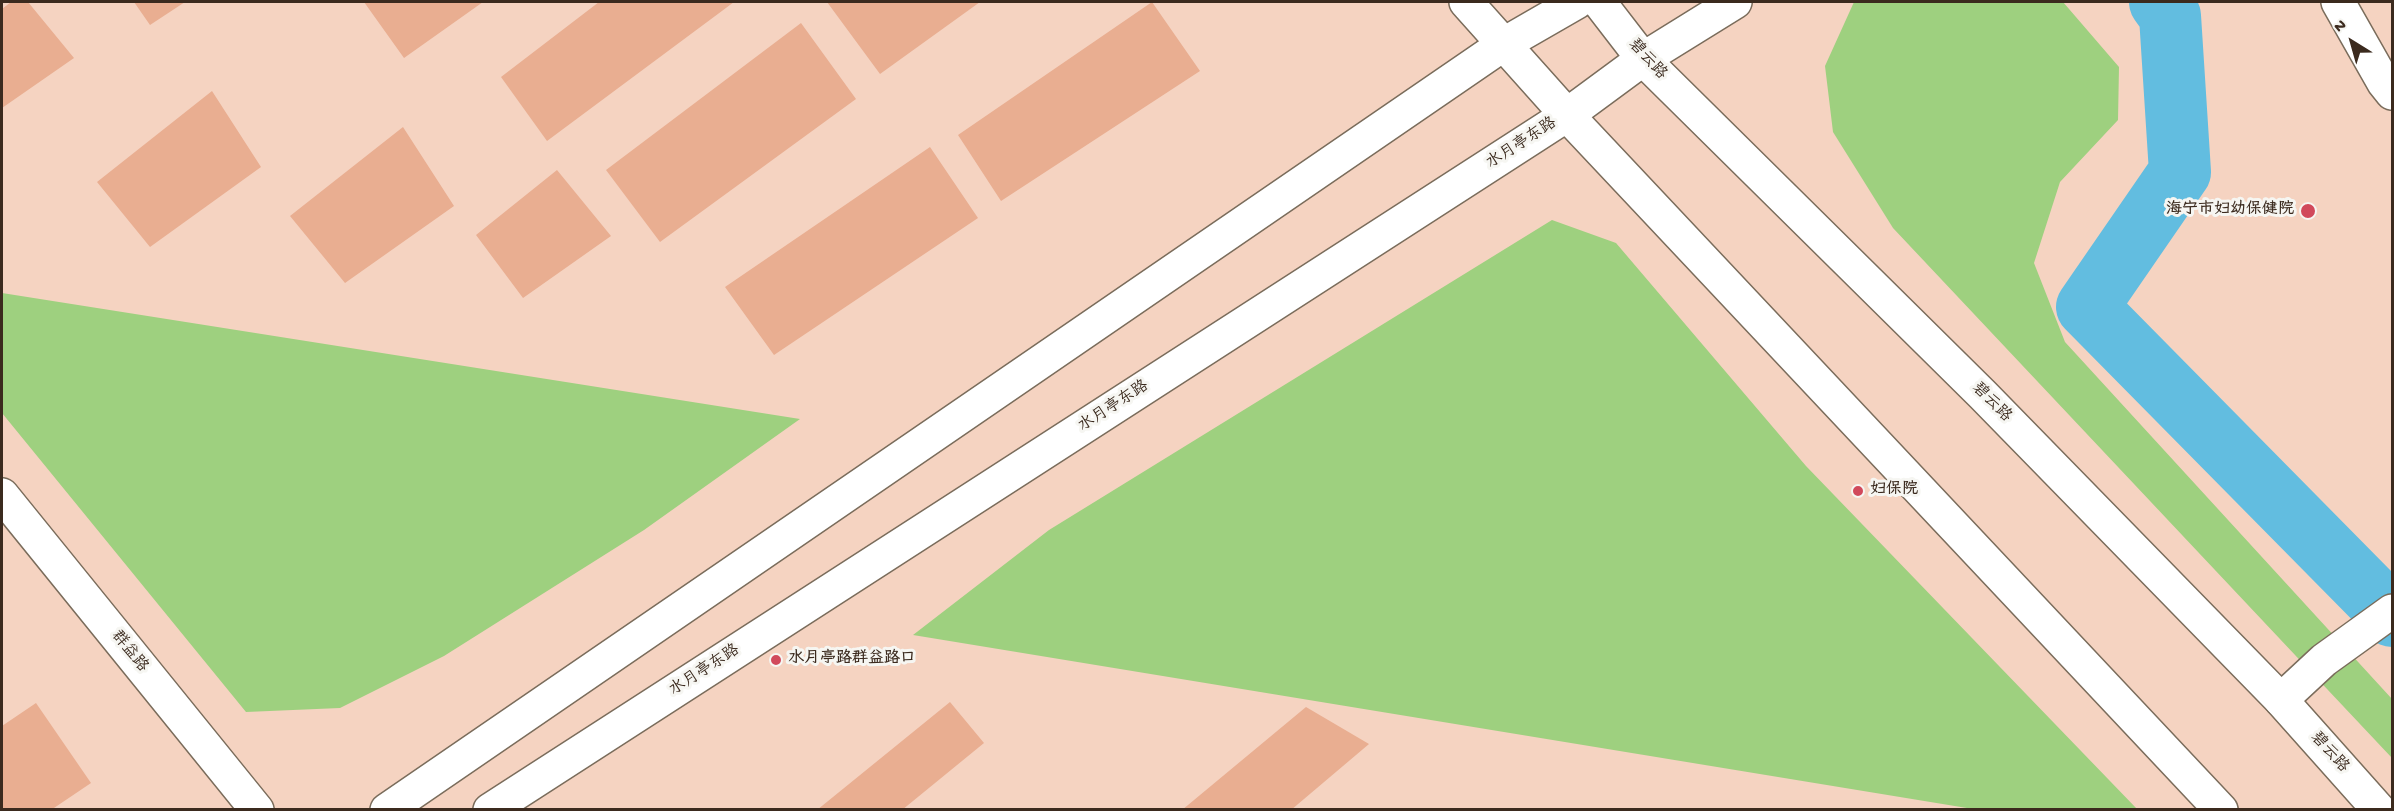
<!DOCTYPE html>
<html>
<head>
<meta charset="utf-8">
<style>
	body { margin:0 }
	#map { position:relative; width:2394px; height:811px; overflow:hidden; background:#eee6cc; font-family:"Gochi Hand",sans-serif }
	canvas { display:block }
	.frame { position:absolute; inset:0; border:3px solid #3b2a1e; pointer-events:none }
	.north { position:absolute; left:2322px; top:12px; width:60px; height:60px; -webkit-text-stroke:4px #f6f6f2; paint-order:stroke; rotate:323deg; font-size:16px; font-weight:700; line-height:24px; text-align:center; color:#3b2a1e }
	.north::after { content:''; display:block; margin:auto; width:21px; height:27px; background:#3b2a1e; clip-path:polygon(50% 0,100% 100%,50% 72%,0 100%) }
</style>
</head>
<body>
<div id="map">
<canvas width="2394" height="811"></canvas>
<div class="frame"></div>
<div class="north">N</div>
</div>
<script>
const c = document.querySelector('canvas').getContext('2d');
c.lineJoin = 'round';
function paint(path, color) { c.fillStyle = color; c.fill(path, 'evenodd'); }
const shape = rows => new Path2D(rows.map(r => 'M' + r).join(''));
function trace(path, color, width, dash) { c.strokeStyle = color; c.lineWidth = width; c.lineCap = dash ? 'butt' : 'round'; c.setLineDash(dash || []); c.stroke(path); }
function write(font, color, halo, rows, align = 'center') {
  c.font = font + ' "Gochi Hand","LXGW WenKai TC",sans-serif'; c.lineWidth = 6; c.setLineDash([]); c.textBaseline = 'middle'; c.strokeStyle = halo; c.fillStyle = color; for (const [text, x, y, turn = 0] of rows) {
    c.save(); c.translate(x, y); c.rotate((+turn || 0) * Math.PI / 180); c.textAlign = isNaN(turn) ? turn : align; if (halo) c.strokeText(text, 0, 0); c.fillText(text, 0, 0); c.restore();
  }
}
const built = shape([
	[2,2,2392,2,2392,809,2,810]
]);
const green = shape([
	[1854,2,2063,2,2119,67,2118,120,2060,182,2034,263,2065,342,2392,699,2392,758,1893,228,1833,132,1825,66],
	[1552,220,1616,243,1806,466,2137,809,1973,809,913,635,1049,530],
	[2,293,800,419,644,530,444,656,340,708,246,712,2,413]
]);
const river = shape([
	[2160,2,2170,16,2180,172,2087,307,2392,616]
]);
const building = shape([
	[11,2,28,2,74,58,2,108,2,9],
	[134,2,185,2,150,25],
	[364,2,483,2,404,58],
	[599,2,734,2,547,141,501,77],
	[827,2,980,2,880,74],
	[1152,2,1200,71,1001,201,958,135],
	[801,23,856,99,660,242,606,170],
	[212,91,261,167,150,247,97,182],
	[403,127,454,206,345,283,290,216],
	[930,147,978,218,774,355,725,287],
	[557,170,611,236,523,298,476,235],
	[950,702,984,743,902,810,817,810],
	[36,703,91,783,51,810,2,810,2,726],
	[1306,707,1369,744,1291,810,1182,810]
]);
const minor = shape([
	[2338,2,2384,83,2392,93],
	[2,495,257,810],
	[2281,700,2324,660,2392,611]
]);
const major = shape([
	[1466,2,1567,115,2221,810],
	[1599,2,1643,59,1983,395,2281,700,2379,810],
	[387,810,1504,44,1577,2],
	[490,810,1567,115,1643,59,1735,2]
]);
const markers = [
	[2308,211,8,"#d1495b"],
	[1858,491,6,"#d1495b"],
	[776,660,6,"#d1495b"]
];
const streetNames = [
	["碧云路",1647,60,48],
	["水月亭东路",1522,144,-33],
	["碧云路",1991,403,45],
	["水月亭东路",1114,407,-33],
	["群益路",129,652,51],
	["水月亭东路",705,671,-33],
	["碧云路",2329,753,48]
];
const poiNames = [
	["海宁市妇幼保健院",2294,211,"right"],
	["妇保院",1870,491],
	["水月亭路群益路口",788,660]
];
paint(built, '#f5d3c1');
paint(green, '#9ed07f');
trace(river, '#62bde0', 62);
paint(building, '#e9ae91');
trace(minor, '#7a6c5b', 36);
trace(major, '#7a6c5b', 36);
trace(minor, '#fff', 33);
trace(major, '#fff', 33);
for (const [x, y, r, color] of markers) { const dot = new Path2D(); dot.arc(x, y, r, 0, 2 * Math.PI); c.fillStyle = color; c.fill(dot); trace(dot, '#f6f6f2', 2); }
write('16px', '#3b2a1e', '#f6f6f2', streetNames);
write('bold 16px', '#3b2a1e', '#f6f6f2', poiNames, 'left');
</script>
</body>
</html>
